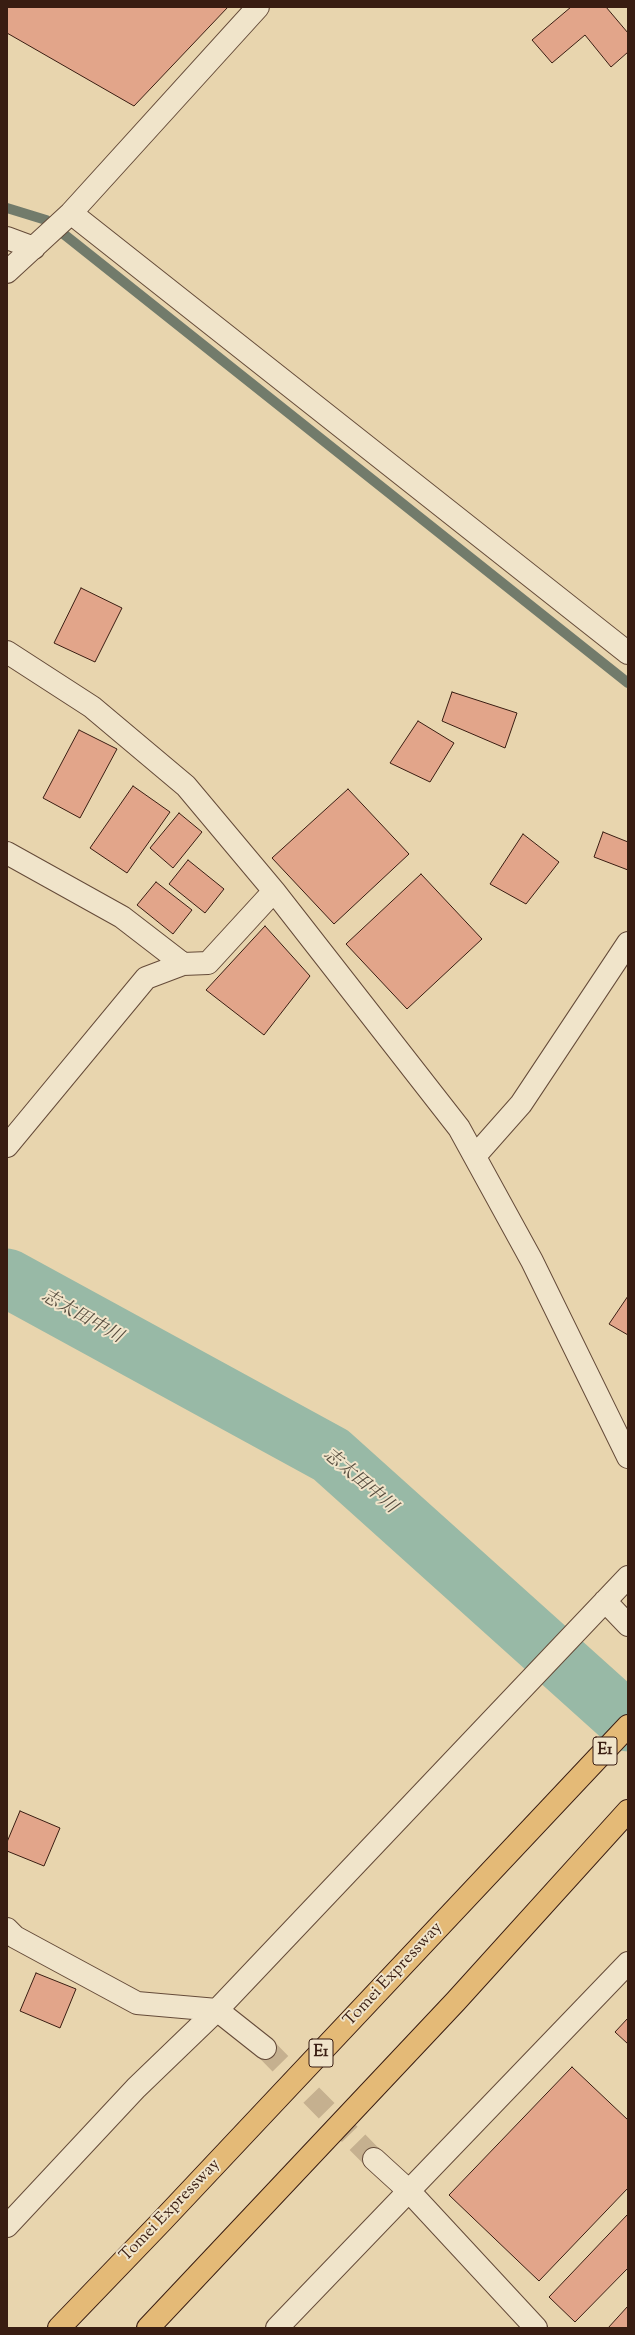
<!DOCTYPE html>
<html>
<head>
<meta charset="utf-8">
<style>
	body { margin:0 }
	#map { position:relative; width:635px; height:2335px; overflow:hidden; background:#e8d5ae; font-family:"Sorts Mill Goudy",serif }
	canvas { display:block }
	.frame { position:absolute; inset:0; border:8px solid #391d12; pointer-events:none }
</style>
</head>
<body>
<div id="map">
<canvas width="635" height="2335"></canvas>
<div class="frame"></div>
</div>
<script>
const c = document.querySelector('canvas').getContext('2d');
c.lineJoin = 'round';
const shape = rows => new Path2D(rows.map(r => 'M' + r).join(''));
function trace(path, color, width, dash) { c.strokeStyle = color; c.lineWidth = width; c.lineCap = dash ? 'butt' : 'round'; c.setLineDash(dash || []); c.stroke(path); }
function paint(path, color) { c.fillStyle = color; c.fill(path, 'evenodd'); }
function write(font, color, halo, rows, align = 'center') {
  c.font = font + ' "Sorts Mill Goudy","Noto Serif JP",serif'; c.lineWidth = 4; c.setLineDash([]); c.textBaseline = 'middle'; c.strokeStyle = halo; c.fillStyle = color; for (const [text, x, y, turn = 0] of rows) {
    c.save(); c.translate(x, y); c.rotate((+turn || 0) * Math.PI / 180); c.textAlign = isNaN(turn) ? turn : align; if (halo) c.strokeText(text, 0, 0); c.fillText(text, 0, 0); c.restore();
  }
}
const stream = shape([
	[7,208,46,220,628,683]
]);
const river = shape([
	[7,1278,331,1455,628,1722]
]);
const building = shape([
	[7,7,228,7,134,106,7,33,7,7],
	[571,7,606,7,628,33,628,52,611,67,585,35,552,63,532,40,571,7],
	[81,588,122,608,95,662,54,643,81,588],
	[452,692,517,713,505,748,442,721,452,692],
	[418,721,454,743,430,782,390,763,418,721],
	[79,730,117,749,80,818,43,798,79,730],
	[133,786,170,812,127,873,90,848,133,786],
	[348,789,409,854,334,924,272,858,348,789],
	[179,813,202,832,173,868,150,848,179,813],
	[603,832,628,842,628,870,594,857,603,832],
	[523,834,559,862,526,904,490,884,523,834],
	[188,860,224,889,205,913,169,884,188,860],
	[421,874,482,939,407,1009,346,944,421,874],
	[156,882,192,910,173,934,137,905,156,882],
	[265,926,310,976,264,1035,206,990,265,926],
	[628,1296,628,1335,609,1324,628,1296],
	[20,1811,60,1828,44,1866,7,1851,7,1842,20,1811],
	[36,1973,76,1989,60,2028,20,2011,36,1973],
	[628,2018,628,2044,615,2032,628,2018],
	[572,2067,628,2120,628,2188,539,2281,449,2195,572,2067],
	[628,2214,628,2268,575,2322,549,2297,628,2214],
	[628,2306,628,2328,608,2328,628,2306]
]);
const streetTunnel = shape([
	[265,2048,374,2159]
]);
const street = shape([
	[71,213,628,653],
	[7,238,34,248],
	[7,272,71,213,258,7],
	[7,652,92,707,186,786,274,891,459,1128,532,1261,628,1457],
	[7,853,122,917,183,964,208,963,274,891],
	[7,1146,146,978,183,964],
	[475,1156,521,1104,628,943],
	[605,1601,628,1625],
	[7,1929,15,1937,137,2003,217,2010,265,2048],
	[374,2159,408,2190,536,2328],
	[7,2226,136,2088,217,2010,628,1577],
	[277,2328,628,1963]
]);
const highway = shape([
	[59,2328,161,2222,628,1726],
	[148,2328,456,2001,628,1811]
]);
const shields = [
	[605,1751,24],
	[321,2053,24]
];
const shieldNames = [
	["E1",605,1751],
	["E1",321,2053]
];
const streetNames = [
	["Tomei Expressway",394,1975,-47],
	["Tomei Expressway",171,2211,-46]
];
const waterNames = [
	["志太田中川",81,1318,29],
	["志太田中川",359,1482,40]
];
trace(stream, '#727b6b', 10);
trace(river, '#98b9a6', 59);
paint(building, '#e2a58a');
trace(building, '#391d12', 1);
trace(streetTunnel, '#c5b08f', 22, [22, 11]);
trace(street, '#654b39', 24);
trace(highway, '#391d12', 24);
trace(street, '#f0e4ca', 22);
trace(highway, '#e4ba77', 22);
for (const [x, y, w] of shields) { const box = new Path2D(); box.roundRect(x - w / 2, y - 14, w, 28, 3); c.fillStyle = '#f0e4ca'; c.fill(box); trace(box, '#391d12', 1); }
write('bold 16px', '#391d12', null, shieldNames);
write('17px', '#391d12', '#f0e4ca', streetNames);
write('italic 18px', '#564c3e', '#f0e4ca', waterNames);
</script>
</body>
</html>
